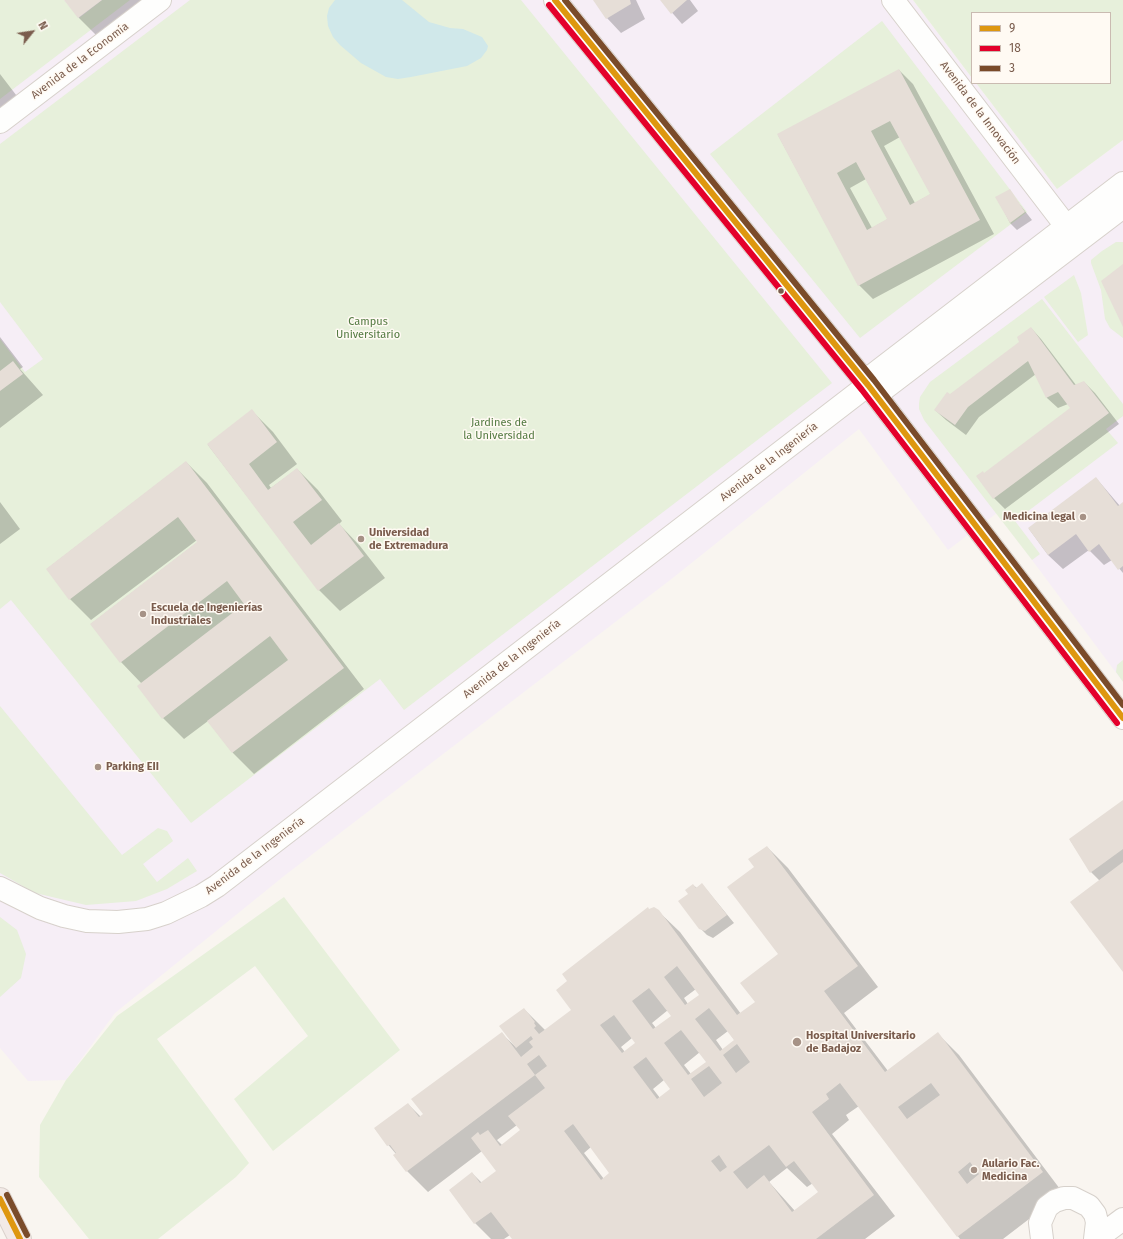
<!DOCTYPE html>
<html>
<head>
<meta charset="utf-8">
<style>
	body { margin:0 }
	#map { position:relative; width:1123px; height:1239px; overflow:hidden; background:#f9f5f0; font-family:"Fira Sans",sans-serif }
	canvas { display:block }
	.legend { position:absolute; left:971px; top:12px; width:140px; height:72px; box-sizing:border-box; background:#fffaf3; border:1px solid #cabbb1; margin:0; padding:5px 7px; list-style:none; font-size:12px; color:#7a5c4d }
	.legend li { display:flex; align-items:center; gap:8px; height:20px }
	.legend b { width:20px; border:1px solid #cabbb1 }
	.north { position:absolute; left:12px; top:12px; width:40px; height:40px; -webkit-text-stroke:3px #fffaf3; paint-order:stroke; rotate:60deg; font-size:11px; font-weight:700; line-height:16px; text-align:center; color:#7a5c4d }
	.north::after { content:''; display:block; margin:auto; width:14px; height:18px; background:#7a5c4d; clip-path:polygon(50% 0,100% 100%,50% 72%,0 100%) }
</style>
</head>
<body>
<div id="map">
<canvas width="1123" height="1239"></canvas>
<ul class="legend">
<li><b style="height:5px;background:#de970f"></b>9</li>
<li><b style="height:5px;background:#e4002b"></b>18</li>
<li><b style="height:5px;background:#7a4b2a"></b>3</li>
</ul>
<div class="north">N</div>
</div>
<script>
const c = document.querySelector('canvas').getContext('2d');
c.lineJoin = 'round';
function paint(path, color) { c.fillStyle = color; c.fill(path, 'evenodd'); }
const shape = rows => new Path2D(rows.map(r => 'M' + r).join(''));
function trace(path, color, width, dash) { c.strokeStyle = color; c.lineWidth = width; c.lineCap = dash ? 'butt' : 'round'; c.setLineDash(dash || []); c.stroke(path); }
function write(font, color, halo, rows, align = 'center') {
  c.font = font + ' "Fira Sans",sans-serif'; c.lineWidth = 3; c.setLineDash([]); c.textBaseline = 'middle'; c.strokeStyle = halo; c.fillStyle = color; for (const [text, x, y, turn = 0] of rows) {
    c.save(); c.translate(x, y); c.rotate((+turn || 0) * Math.PI / 180); c.textAlign = isNaN(turn) ? turn : align; if (halo) c.strokeText(text, 0, 0); c.fillText(text, 0, 0); c.restore();
  }
}
const education = shape([
	[0,0,913,0,972,78,972,83,976,83,1057,189,1123,140,1123,682,997,513,948,550,859,429,674,577,284,876,115,1013,66,1080,28,1081,0,1048]
]);
const green = shape([
	[0,0,64,0,79,18,102,0,130,0,0,99],
	[190,0,521,0,832,383,404,710,380,679,191,823,11,600,0,609,0,339,25,372,43,359,0,302,0,144],
	[913,0,1123,0,1123,140,1057,189,976,83,1110,83,1110,13,972,13,972,78],
	[882,21,1027,212,860,338,710,154],
	[1116,242,1123,242,1123,338,1110,328,1105,319,1101,290,1091,263,1091,260,1102,251],
	[1074,275,1081,293,1088,335,1078,342,1044,297],
	[1042,299,1123,404,1123,416,1106,429,1118,443,1015,521,1040,554,1032,560,924,420,919,409,919,403,920,397,930,382],
	[1123,660,1123,682,1116,672,1117,665],
	[0,706,122,855,158,828,167,831,173,841,143,864,157,882,188,858,197,871,167,889,136,901,86,905,35,893,0,873],
	[284,897,400,1050,273,1151,234,1099,308,1036,255,966,157,1039,249,1163,236,1177,158,1239,89,1239,39,1177,40,1125,66,1080,117,1016],
	[0,917,17,930,26,954,21,978,0,997]
]);
const water = shape([
	[335,0,402,0,429,22,450,28,463,29,482,37,488,46,487,50,481,58,467,66,411,77,398,79,386,77,361,63,340,45,333,37,328,26,327,16,329,8]
]);
const shadow = shape([
	[66,0,150,0,100,39,79,18],
	[595,0,636,0,645,19,621,33,607,18],
	[661,0,690,0,698,11,682,24],
	[899,70,913,84,994,234,873,299,859,285,778,135],
	[900,137,931,194,915,203,884,146],
	[866,179,888,219,872,228,850,188],
	[0,74,23,104,0,122],
	[1009,191,1032,220,1017,230,1010,223,997,197],
	[1031,328,1041,339,1076,385,1084,382,1095,393,1119,424,1005,509,994,498,977,476,985,474,1072,408,1068,404,1058,408,1047,398,1036,374,979,417,966,435,946,420,935,410,950,395,1021,342],
	[0,337,23,367,20,369,43,395,0,428],
	[252,411,273,432,297,464,269,485,271,488,297,469,318,490,342,521,339,524,360,546,385,578,340,611,319,590,208,445],
	[186,462,207,483,364,689,254,774,233,753,208,721,184,739,163,718,139,686,142,684,121,662,91,624,198,542,197,540,91,620,70,599,47,569],
	[1096,478,1120,506,1123,503,1123,573,1112,560,1104,565,1089,550,1063,569,1048,555,1029,529],
	[0,502,20,529,0,544],
	[1123,801,1123,970,1100,881,1091,872,1070,840],
	[767,847,788,868,878,987,844,1013,888,1071,938,1034,959,1055,1063,1193,1003,1239,960,1239,859,1106,846,1115,849,1120,832,1134,895,1216,865,1239,513,1239,510,1235,504,1239,491,1239,475,1223,450,1190,472,1173,482,1183,497,1171,482,1151,428,1192,407,1171,396,1154,375,1129,408,1104,421,1117,502,1034,515,1046,524,1009,546,1031,573,1010,649,910,658,911,680,932,741,1014,756,1002,779,954,755,867],
	[696,989,700,995,688,1004,684,998],
	[668,1010,672,1016,656,1028,652,1023],
	[728,1031,735,1041,723,1050,716,1040],
	[632,1038,636,1043,625,1052,621,1047],
	[700,1052,707,1062,691,1074,684,1065],
	[664,1080,671,1089,660,1098,653,1089],
	[517,1125,521,1131,502,1145,497,1140],
	[591,1147,611,1173,604,1179,584,1153],
	[787,1168,807,1187,813,1183,819,1192,795,1211,769,1182],
	[702,884,734,923,713,938,707,935,700,928,689,894,693,885,697,888]
]);
const building = shape([
	[64,0,102,0,78,18],
	[593,0,630,0,631,4,606,19],
	[660,0,687,0,671,14],
	[899,69,980,220,858,286,777,134],
	[890,121,930,194,910,205,871,131],
	[856,162,887,219,867,230,837,173],
	[1010,189,1025,212,1010,223,995,197],
	[1123,264,1123,327,1101,281],
	[1031,327,1074,385,1084,381,1109,413,993,499,976,476,983,471,984,473,1070,408,1058,392,1046,398,1028,361,968,407,955,425,934,410,947,392,950,394,1019,342,1017,337],
	[13,361,23,374,0,391,0,371],
	[252,409,277,442,249,464,268,490,297,468,322,500,293,522,311,545,339,523,364,556,318,591,207,444],
	[186,461,344,668,232,753,207,721,288,660,270,636,162,719,137,686,244,604,227,581,120,663,90,624,197,542,178,517,69,600,46,569],
	[1096,477,1118,506,1123,502,1123,566,1118,570,1099,544,1089,552,1076,534,1048,555,1028,528],
	[1123,800,1123,849,1090,873,1069,839],
	[767,846,858,966,824,991,885,1072,938,1032,1043,1172,957,1237,840,1083,826,1094,829,1099,812,1112,874,1195,816,1239,512,1239,491,1212,474,1224,449,1190,472,1172,480,1183,496,1171,471,1138,478,1132,480,1135,488,1130,500,1146,520,1130,508,1116,545,1088,535,1075,547,1066,539,1055,527,1064,535,1075,406,1172,393,1155,396,1153,390,1145,387,1146,374,1128,408,1103,419,1117,423,1114,411,1099,502,1032,521,1057,533,1047,529,1042,533,1039,531,1036,516,1048,499,1026,524,1008,535,1022,534,1023,536,1026,534,1028,539,1034,571,1010,556,990,567,981,562,974,648,907,649,909,654,907,659,910,737,1015,755,1002,740,983,778,954,727,887,754,867,748,859],
	[677,966,699,995,685,1005,664,977],
	[649,988,671,1016,653,1029,632,1001],
	[709,1008,734,1040,720,1051,695,1019],
	[614,1015,635,1043,622,1053,600,1025],
	[681,1030,706,1062,688,1075,664,1043],
	[737,1044,750,1062,736,1073,723,1055],
	[646,1057,670,1089,657,1099,633,1067],
	[709,1066,722,1083,704,1097,691,1079],
	[931,1083,940,1095,907,1119,898,1107],
	[573,1124,609,1173,601,1180,564,1131],
	[769,1145,786,1167,794,1161,818,1192,792,1212,764,1175,747,1189,733,1172],
	[719,1155,727,1167,720,1172,711,1161],
	[970,1162,979,1174,967,1184,958,1172],
	[1123,862,1123,972,1070,902],
	[702,883,727,915,705,931,699,929,678,901,688,894,685,890,693,884,696,888]
]);
const minor = shape([
	[555,0,868,385,1123,718],
	[893,0,1066,226],
	[0,122,160,0],
	[865,381,1123,183],
	[876,395,1123,207],
	[0,888,40,908,64,916,87,921,118,922,147,919,166,913,201,896,217,886,868,385],
	[1042,1239,1040,1223,1047,1207,1055,1201,1064,1198,1073,1198,1089,1206,1095,1214,1097,1222,1095,1239],
	[1096,1239,1123,1219]
]);
const highway = shape([
	[0,1199,20,1239]
]);
const bus1 = shape([
	[555,0,868,385,1123,718],
	[0,1199,20,1239]
]);
const bus2 = shape([
	[549,5,862,390,1117,723]
]);
const bus3 = shape([
	[565,0,874,380,1123,705],
	[7,1195,27,1235]
]);
const markers = [
	[781,291,3.5,"#7a5c4d"],
	[1083,517,4,"#a69286"],
	[361,539,4,"#a69286"],
	[143,614,4,"#a69286"],
	[98,767,4,"#a69286"],
	[797,1042,5,"#a69286"],
	[974,1170,4,"#a69286"]
];
const streetNames = [
	["Avenida de la Economía",80,61,-37],
	["Avenida de la Innovación",980,113,53],
	["Avenida de la Ingeniería",769,462,-38],
	["Avenida de la Ingeniería",512,659,-38],
	["Avenida de la Ingeniería",255,856,-37]
];
const parkNames = [
	["Campus",368,322],
	["Universitario",368,335],
	["Jardines de",499,423],
	["la Universidad",499,436]
];
const poiNames = [
	["Medicina legal",1075,517,"right"],
	["Universidad",369,533],
	["de Extremadura",369,546],
	["Escuela de Ingenierías",151,608],
	["Industriales",151,621],
	["Parking EII",106,767],
	["Hospital Universitario",806,1036],
	["de Badajoz",806,1049],
	["Aulario Fac.",982,1164],
	["Medicina",982,1177]
];
paint(education, '#f6eef6');
paint(green, '#e7f0db');
paint(water, '#d0e8ea');
paint(shadow, '#0003');
paint(building, '#e6ded7');
trace(minor, '#d7d1cb', 24);
trace(highway, '#dad1cc', 24);
trace(minor, '#fefefd', 22);
trace(highway, '#f2eae7', 22);
trace(bus1, '#de970f', 6);
trace(bus2, '#e4002b', 6);
trace(bus3, '#7a4b2a', 6);
for (const [x, y, r, color] of markers) { const dot = new Path2D(); dot.arc(x, y, r, 0, 2 * Math.PI); c.fillStyle = color; c.fill(dot); trace(dot, '#fffaf3', 1.5); }
write('11px', '#7a5c4d', '#fffaf3', streetNames);
write('11px', '#537a41', '#fffaf3', parkNames);
write('bold 11px', '#7a5c4d', '#fffaf3', poiNames, 'left');
</script>
</body>
</html>
